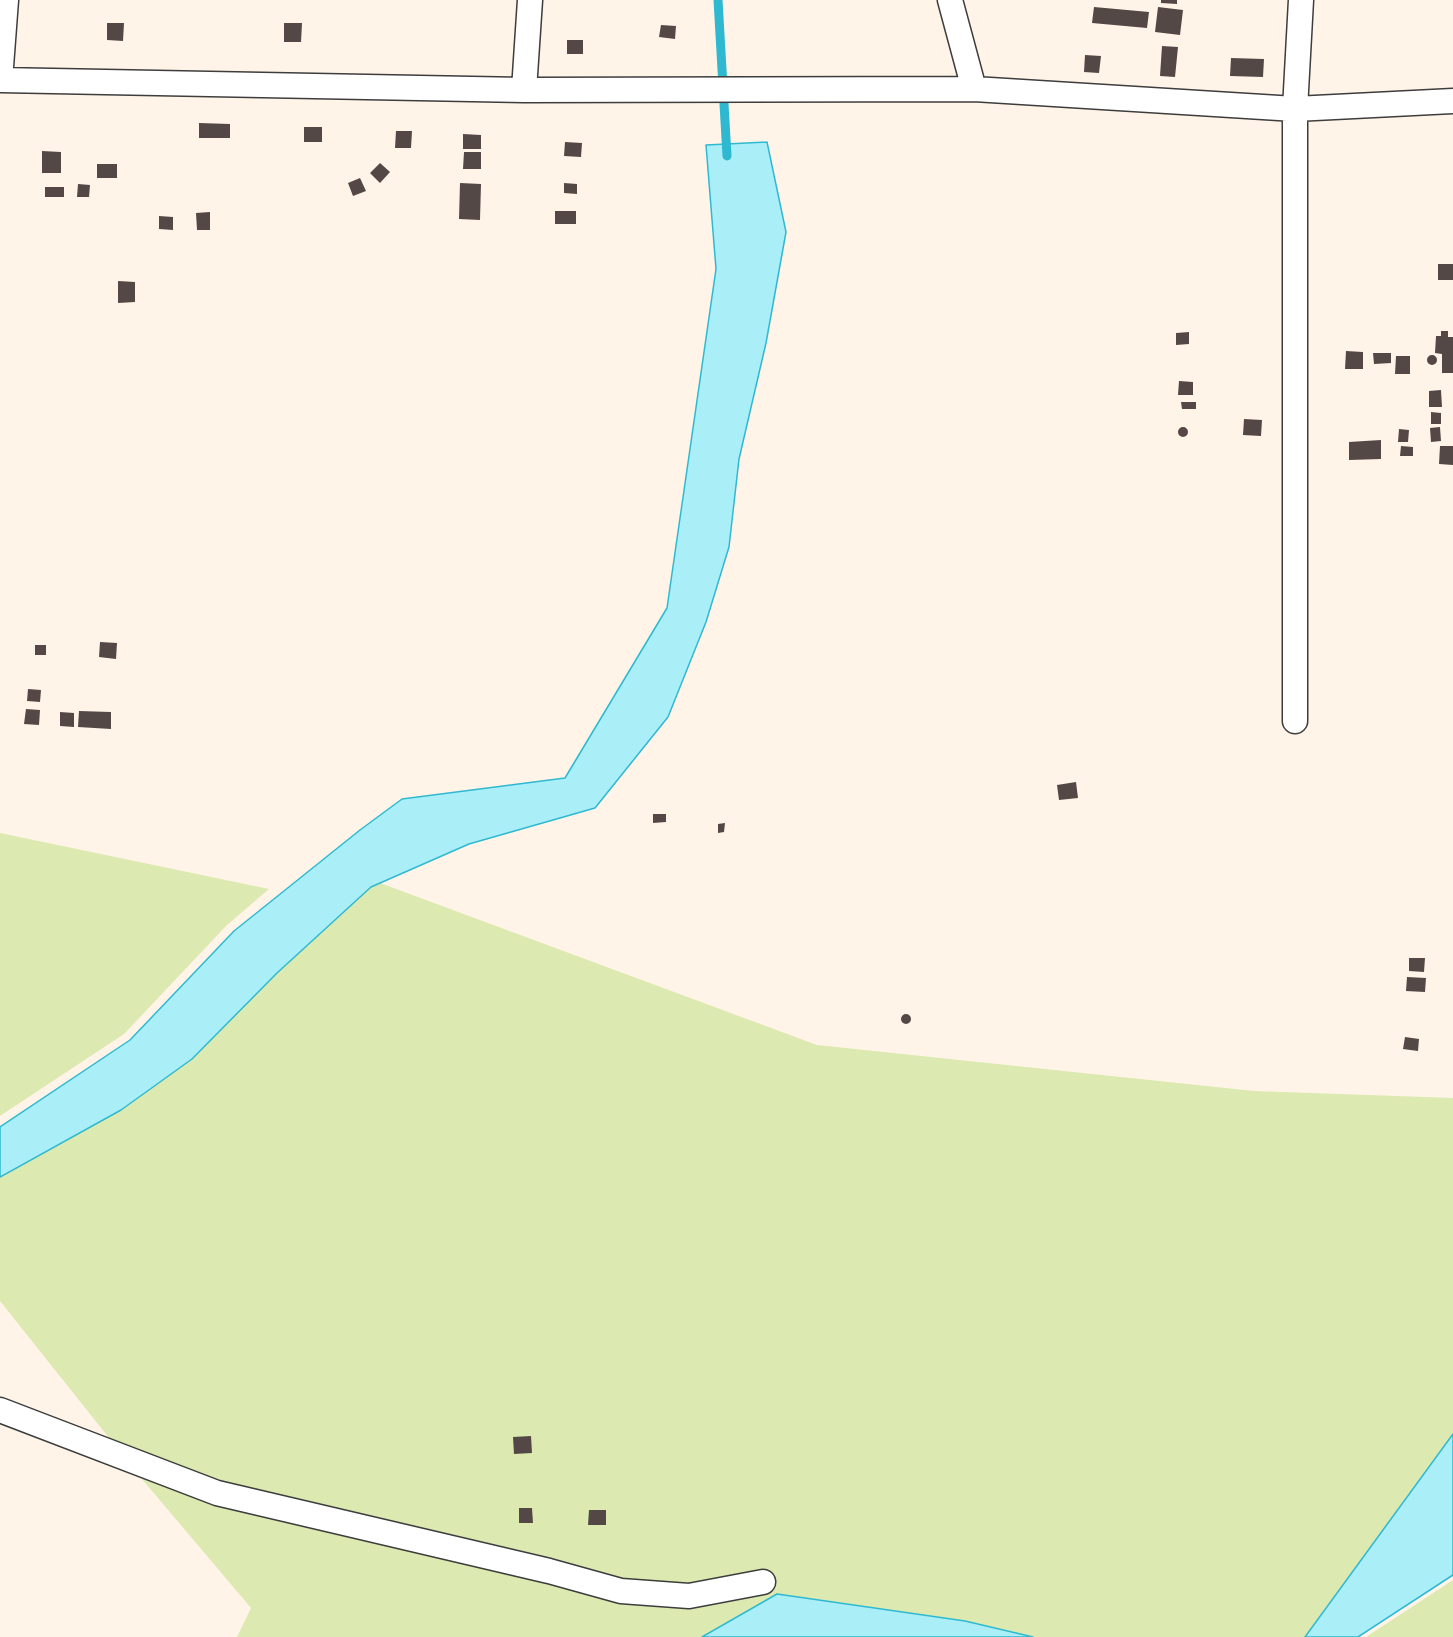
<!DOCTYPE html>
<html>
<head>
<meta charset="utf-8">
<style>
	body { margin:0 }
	canvas { display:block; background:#fff4e7 }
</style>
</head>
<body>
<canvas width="1453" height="1637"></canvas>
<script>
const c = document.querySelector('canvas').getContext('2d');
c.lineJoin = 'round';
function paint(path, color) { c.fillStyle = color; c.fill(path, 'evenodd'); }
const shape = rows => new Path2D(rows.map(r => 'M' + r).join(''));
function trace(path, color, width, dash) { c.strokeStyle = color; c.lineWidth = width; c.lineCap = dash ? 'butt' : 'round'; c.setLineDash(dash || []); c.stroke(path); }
const green = shape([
	[0,833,269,889,227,925,124,1034,0,1116],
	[372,880,817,1045,1254,1091,1453,1098,1453,1453,1319,1637,237,1637,251,1608,141,1478,0,1301,0,1171],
	[1453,1580,1453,1637,1366,1637]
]);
const water = shape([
	[767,142,786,232,766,343,739,459,729,547,706,622,668,717,595,808,469,844,371,887,277,973,192,1059,121,1110,0,1177,0,1127,130,1040,234,931,360,830,402,799,565,778,667,608,716,269,706,145,767,142],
	[1453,1434,1453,1575,1358,1637,1305,1637,1453,1434],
	[777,1594,965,1621,1033,1637,702,1637,777,1594]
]);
const stream = shape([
	[718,0,727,156]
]);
const building = shape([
	[1161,0,1177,0,1177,4,1161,3],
	[1094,7,1149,12,1147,28,1092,23],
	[1158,7,1183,10,1180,35,1155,32],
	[107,23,124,23,123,41,107,40],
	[284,23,302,23,301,42,284,42],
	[661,25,676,26,675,39,659,37],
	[567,40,583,40,583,54,567,54],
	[1162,46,1178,47,1175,77,1160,76],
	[1085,55,1101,56,1099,73,1084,72],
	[1231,58,1264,59,1263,77,1230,76],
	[199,123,230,124,230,138,199,138],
	[304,127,322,127,322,142,304,142],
	[396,131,412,131,411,148,395,148],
	[463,134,481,135,481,149,463,149],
	[565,142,582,143,581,157,564,156],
	[42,151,61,152,61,173,42,173],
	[464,152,481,152,481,169,463,169],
	[380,163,390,172,380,183,370,173],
	[97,164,117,164,117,178,97,178],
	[360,178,366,191,353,196,348,183],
	[460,183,481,184,480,220,459,219],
	[564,183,577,184,577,194,564,193],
	[78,184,90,185,89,197,77,197],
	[45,187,64,187,64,197,45,197],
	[555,211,576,211,576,224,555,224],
	[210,212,210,230,197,230,196,213],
	[159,216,173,217,173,230,159,229],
	[1438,264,1453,264,1453,280,1438,280],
	[118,281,135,282,135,302,118,303],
	[1441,331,1448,331,1448,337,1453,337,1453,373,1442,373,1442,354,1435,353,1436,336,1441,336],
	[1189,332,1189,344,1176,345,1176,333],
	[1346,351,1363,352,1363,369,1345,369],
	[1373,353,1391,353,1391,363,1374,364],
	'1427 360a5 5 0 1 1 10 0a5 5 0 1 1-10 0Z',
	[1396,356,1410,356,1410,374,1395,374],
	[1179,381,1193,382,1193,395,1178,395],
	[1441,390,1442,407,1429,407,1429,391],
	[1181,402,1196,402,1196,409,1182,409],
	[1431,412,1441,413,1441,424,1431,424],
	[1244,419,1262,420,1261,436,1243,435],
	'1178 432a5 5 0 1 1 10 0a5 5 0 1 1-10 0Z',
	[1440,427,1441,441,1431,442,1430,428],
	[1399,429,1409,430,1408,442,1398,442],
	[1381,440,1381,459,1349,460,1349,442],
	[1401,446,1413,447,1413,456,1400,456],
	[1440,446,1453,446,1453,465,1439,464],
	[100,642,117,643,116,659,99,657],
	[35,645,46,645,46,655,35,655],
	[28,689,41,690,40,702,27,701],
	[26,709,40,710,39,725,24,724],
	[79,711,111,712,111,729,78,727],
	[60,712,74,713,74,727,60,726],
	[1076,782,1078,798,1059,800,1057,785],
	[653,814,666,814,666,822,653,823],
	[725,823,724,832,718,833,718,824],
	[1409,958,1425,958,1424,972,1409,971],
	[1407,977,1426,978,1425,992,1406,991],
	'901 1019a5 5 0 1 1 10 0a5 5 0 1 1-10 0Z',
	[1405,1037,1419,1039,1418,1051,1403,1049],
	[531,1436,532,1453,514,1454,513,1437],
	[519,1508,532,1508,533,1523,519,1523],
	[589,1510,606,1510,606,1525,588,1525]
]);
const minor = shape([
	[950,0,974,89],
	[0,80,524,90,974,89,1295,109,1453,101],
	[0,80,6,0],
	[524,90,530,0],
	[1295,721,1295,109,1301,0],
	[0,1410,217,1493,549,1571,621,1591,689,1596,763,1582]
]);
paint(green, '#dce9b1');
paint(water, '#aaeef8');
trace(water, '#2fb9d1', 1.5);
trace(stream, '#2fb9d1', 9);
paint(building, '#534846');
trace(minor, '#3d3d3d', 27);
trace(minor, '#fff', 24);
</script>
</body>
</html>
